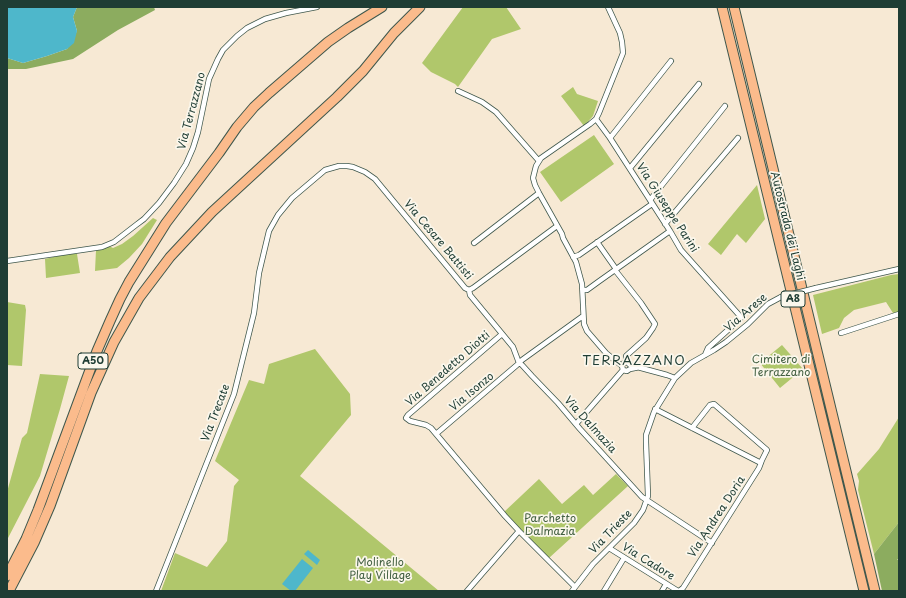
<!DOCTYPE html>
<html>
<head>
<meta charset="utf-8">
<style>
	body { margin:0 }
	#map { position:relative; width:906px; height:598px; overflow:hidden; background:#f7e9d4; font-family:"Playpen Sans",sans-serif }
	canvas { display:block }
	.frame { position:absolute; inset:0; border:8px solid #1f3d34; pointer-events:none }
</style>
</head>
<body>
<div id="map">
<canvas width="906" height="598"></canvas>
<div class="frame"></div>
</div>
<script>
const c = document.querySelector('canvas').getContext('2d');
c.lineJoin = 'round';
function paint(path, color) { c.fillStyle = color; c.fill(path, 'evenodd'); }
const shape = rows => new Path2D(rows.map(r => 'M' + r).join(''));
function trace(path, color, width, dash) { c.strokeStyle = color; c.lineWidth = width; c.lineCap = dash ? 'butt' : 'round'; c.setLineDash(dash || []); c.stroke(path); }
function write(font, color, halo, rows, align = 'center') {
  c.font = font + ' "Playpen Sans",sans-serif'; c.lineWidth = 3.5; c.setLineDash([]); c.textBaseline = 'middle'; c.strokeStyle = halo; c.fillStyle = color; for (const [text, x, y, turn = 0] of rows) {
    c.save(); c.translate(x, y); c.rotate((+turn || 0) * Math.PI / 180); c.textAlign = isNaN(turn) ? turn : align; if (halo) c.strokeText(text, 0, 0); c.fillText(text, 0, 0); c.restore();
  }
}
const green = shape([
	[463,7,506,7,521,29,492,39,458,87,455,84,431,72,422,63],
	[573,87,577,94,598,101,593,116,584,126,561,96],
	[594,135,614,164,561,202,540,172],
	[757,185,765,219,746,243,737,234,721,255,708,244],
	[153,218,157,220,142,244,129,258,117,268,95,271,96,250,109,246,113,248,122,244,133,236],
	[66,254,77,254,80,273,46,278,45,259],
	[899,274,899,312,893,313,886,302,854,310,844,318,839,328,822,334,813,295,891,275],
	[7,302,25,305,26,310,22,366,7,365],
	[782,345,803,369,780,388,760,363],
	[315,349,350,394,351,415,300,476,439,591,161,591,175,553,207,567,227,541,234,486,239,480,215,461,249,380,264,384,269,364],
	[40,374,69,376,60,409,40,476,7,540,7,492,22,438,27,433],
	[899,417,899,522,874,554,858,490,859,481,857,474,879,449],
	[616,474,628,486,549,558,504,512,539,479,562,504,584,485,593,495]
]);
const forest = shape([
	[77,7,154,7,155,10,118,30,73,59,26,69,7,69,7,58,23,63,47,56,67,49,77,31,73,17],
	[899,522,899,558,897,560,899,560,899,591,882,591,874,554]
]);
const water = shape([
	[7,7,77,7,73,17,77,31,74,43,67,49,47,56,23,63,7,58],
	[308,550,320,560,317,565,304,554],
	[302,559,313,568,295,591,291,591,282,584]
]);
const minor = shape([
	[608,7,620,33,622,42,623,53,599,113,596,119,590,124,541,158,536,166,533,178,535,185,539,193,562,234,563,238,576,262,582,284,584,324,587,331,606,353,622,366,623,370,627,371,630,369,640,367],
	[458,91,482,102,496,112,539,161],
	[596,119,610,138,670,231,681,250,740,316,741,318,739,320,708,348,705,355],
	[610,138,671,61],
	[630,168,699,84],
	[650,200,725,106],
	[665,224,738,138],
	[597,242,616,269],
	[474,243,539,193],
	[573,257,579,255,652,204],
	[7,261,102,247,114,242,136,225,144,219,159,203,174,183,186,164,193,148,198,132,209,79,218,59,223,50,237,36,247,28,265,19,286,13,317,7],
	[615,270,641,303,655,324,653,328,646,338,626,356,626,362],
	[816,288,899,269],
	[469,290,473,288,557,226],
	[469,290,470,295,513,347,519,363],
	[583,290,587,290,598,282,670,231],
	[841,333,899,314],
	[502,334,408,415,406,418,410,421,426,425,431,428,505,516,519,531,575,587],
	[519,363,522,365,532,376,558,403,580,429,642,497,712,543],
	[624,363,627,362,630,365,667,375,675,378],
	[655,409,761,463],
	[576,424,623,370],
	[436,434,517,365,522,360,583,316],
	[609,548,678,591],
	[156,591,234,394,254,313,259,273,269,231,278,215,292,198,325,170,339,166,347,166,353,167,365,172,375,179,465,288,469,290],
	[467,591,519,531],
	[572,591,593,564,634,523,643,510,648,496,646,442,646,435,654,412,675,378,691,363,714,350,726,342,748,324,768,304,781,297],
	[604,591,624,558],
	[662,591,666,584],
	[679,591,683,588,728,517,759,468,762,460,767,450,714,404,710,405,692,428]
]);
const motorway = shape([
	[722,7,864,591],
	[734,7,875,591],
	[7,576,26,539,38,510,97,351,110,321,120,299,129,282,166,223,219,153,237,127,254,107,269,93,328,42,348,28,382,7],
	[9,591,34,543,50,506,91,393,114,342,139,298,170,257,212,212,337,97,363,71,394,33,420,7]
]);
const minorBridge = shape([
	[781,297,816,288]
]);
const shields = [
	[793,299,24],
	[93,361,30]
];
const shieldNames = [
	["A8",793,299],
	["A50",93,361]
];
const streetNames = [
	["Via Terrazzano",192,111,-75],
	["Via Giuseppe Parini",667,208,57],
	["Autostrada dei Laghi",787,226,76],
	["Via Cesare Battisti",438,240,50],
	["Via Arese",746,313,-41],
	["Via Benedetto Diotti",448,369,-41],
	["Via Isonzo",472,392,-40],
	["Via Trecate",216,413,-69],
	["Via Dalmazia",590,425,48],
	["Via Andrea Doria",717,517,-57],
	["Via Trieste",611,532,-46],
	["Via Cadore",648,562,32]
];
const parkNames = [
	["Cimitero di",781,360],
	["Terrazzano",781,373],
	["Parchetto",550,519],
	["Dalmazia",550,532],
	["Molinello",380,563],
	["Play Village",380,576]
];
const quarterNames = [
	["TERRAZZANO",634,361]
];
paint(green, '#b0c76b');
paint(forest, '#8cac5f');
paint(water, '#4eb7cb');
trace(minor, '#3f574c', 6);
trace(motorway, '#3f574c', 11);
trace(minor, '#fff', 4.5);
trace(motorway, '#fbbb8c', 9);
trace(minorBridge, '#3f574c', 6, []);
trace(minorBridge, '#fff', 4.5);
for (const [x, y, w] of shields) { const box = new Path2D(); box.roundRect(x - w / 2, y - 8, w, 16, 3); c.fillStyle = '#fbf7ec'; c.fill(box); trace(box, '#1f3d34', 1); }
write('bold 10px', '#1f3d34', null, shieldNames);
write('11px', '#1f3d34', '#fbf7ec', streetNames);
write('11px', '#436042', '#fbf7ec', parkNames);
c.letterSpacing = '1px';
write('13px', '#1f3d34', '#fbf7ec', quarterNames);
c.letterSpacing = '0px';
</script>
</body>
</html>
